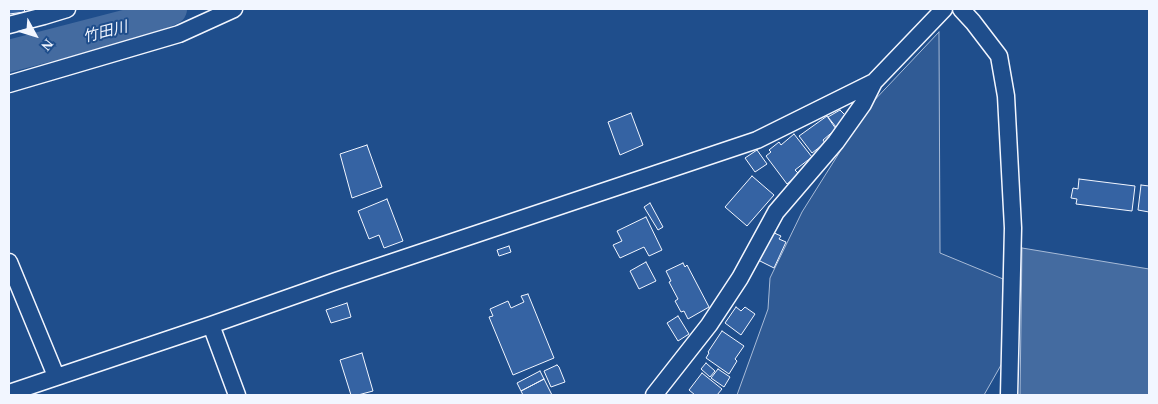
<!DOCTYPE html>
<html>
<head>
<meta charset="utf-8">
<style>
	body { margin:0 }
	#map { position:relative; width:1158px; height:404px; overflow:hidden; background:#1f4e8c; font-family:Georgia,serif }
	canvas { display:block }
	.frame { position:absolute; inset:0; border:10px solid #f2f6ff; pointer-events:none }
	.north { position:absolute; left:10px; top:10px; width:50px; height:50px; -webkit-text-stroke:4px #1f4e8c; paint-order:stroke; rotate:129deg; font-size:14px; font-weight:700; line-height:20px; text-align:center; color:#f2f6ff }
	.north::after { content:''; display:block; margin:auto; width:18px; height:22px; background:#f2f6ff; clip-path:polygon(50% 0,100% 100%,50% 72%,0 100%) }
</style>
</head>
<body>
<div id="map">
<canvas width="1158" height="404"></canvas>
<div class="frame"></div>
<div class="north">N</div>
</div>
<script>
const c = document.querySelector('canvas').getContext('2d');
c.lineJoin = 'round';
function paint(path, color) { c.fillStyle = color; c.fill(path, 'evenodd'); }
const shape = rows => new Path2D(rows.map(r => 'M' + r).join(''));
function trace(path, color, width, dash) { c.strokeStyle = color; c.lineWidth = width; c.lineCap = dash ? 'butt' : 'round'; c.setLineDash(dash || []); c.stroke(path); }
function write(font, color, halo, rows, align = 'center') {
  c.font = font + ' Georgia,"Noto Sans JP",serif'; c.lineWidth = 4; c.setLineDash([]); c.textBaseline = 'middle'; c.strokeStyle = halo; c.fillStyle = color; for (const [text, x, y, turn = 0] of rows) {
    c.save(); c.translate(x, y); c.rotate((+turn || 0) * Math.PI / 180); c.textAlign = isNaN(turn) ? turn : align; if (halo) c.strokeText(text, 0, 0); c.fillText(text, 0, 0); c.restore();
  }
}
const green = shape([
	[939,32,940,253,1003,279,1005,358,984,395,737,395,768,309,770,278,802,212,868,107,939,32]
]);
const water = shape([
	[1022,248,1149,269,1149,395,1020,395,1022,248]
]);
const river = shape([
	[9,56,144,21,171,9]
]);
const building = shape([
	[9,9,24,9,25,12,9,14,9,9],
	[840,110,847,117,836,127,828,117,840,110],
	[631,113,643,145,620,155,608,122,631,113],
	[827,116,836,129,823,140,825,143,812,153,799,136,827,116],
	[794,134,812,157,795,170,799,174,787,184,766,156,771,152,769,150,779,142,781,145,794,134],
	[367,145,382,187,352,198,340,154,367,145],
	[757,150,767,164,755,172,745,158,757,150],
	[752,176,774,195,747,226,725,207,752,176],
	[1079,179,1135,186,1132,211,1076,204,1077,199,1071,198,1073,188,1078,189,1079,179],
	[1141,185,1149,186,1149,212,1138,210,1141,185],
	[387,199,403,241,384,248,379,235,369,239,358,211,387,199],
	[650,203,663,227,658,230,644,207,650,203],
	[646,217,662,250,649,256,644,247,620,258,613,245,622,241,617,231,646,217],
	[772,232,781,236,779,239,786,242,774,268,758,260,772,232],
	[509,246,511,252,499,256,497,250,509,246],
	[646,262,656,281,639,289,630,271,646,262],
	[683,263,685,267,687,265,709,307,688,319,684,311,681,312,675,301,678,299,669,282,671,281,666,271,683,263],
	[528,294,554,358,513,375,489,317,493,316,490,309,508,301,511,308,524,302,521,296,528,294],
	[347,303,351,317,331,323,326,310,347,303],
	[736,307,741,311,745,307,755,314,741,335,725,323,736,307],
	[678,316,689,334,678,341,667,323,678,316],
	[722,331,744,346,735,359,737,361,729,374,706,358,709,353,708,352,722,331],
	[362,353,373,391,358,395,351,395,340,360,362,353],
	[706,363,715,371,710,377,701,369,706,363],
	[557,365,559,367,565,382,551,387,544,371,557,365],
	[718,369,730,377,724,387,711,378,718,369],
	[540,371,544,379,521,391,517,383,540,371],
	[702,373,722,389,717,395,695,395,689,390,702,373],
	[544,379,552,395,523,395,521,391,544,379]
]);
const street = shape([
	[961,9,973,22,999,56,1006,96,1013,228,1009,395],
	[9,25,44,16,67,9],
	[9,84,179,34,234,9],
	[9,262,56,376],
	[211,325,237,395],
	[9,393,211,325,336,281,757,140,874,82,944,9],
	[654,395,709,325,740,278,776,212,836,142,863,104,874,82]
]);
const waterNames = [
	["竹田川",105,31,-14]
];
paint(green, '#305b95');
trace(green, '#a8bbd7', 1);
paint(water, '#446ba0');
trace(water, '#a8bbd7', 1);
trace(river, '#446ba0', 32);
paint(building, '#3563a3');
trace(building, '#f2f6ff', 1);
trace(street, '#f2f6ff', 19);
trace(street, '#1f4e8c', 16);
write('italic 15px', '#f2f6ff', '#1f4e8c', waterNames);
</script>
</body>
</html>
